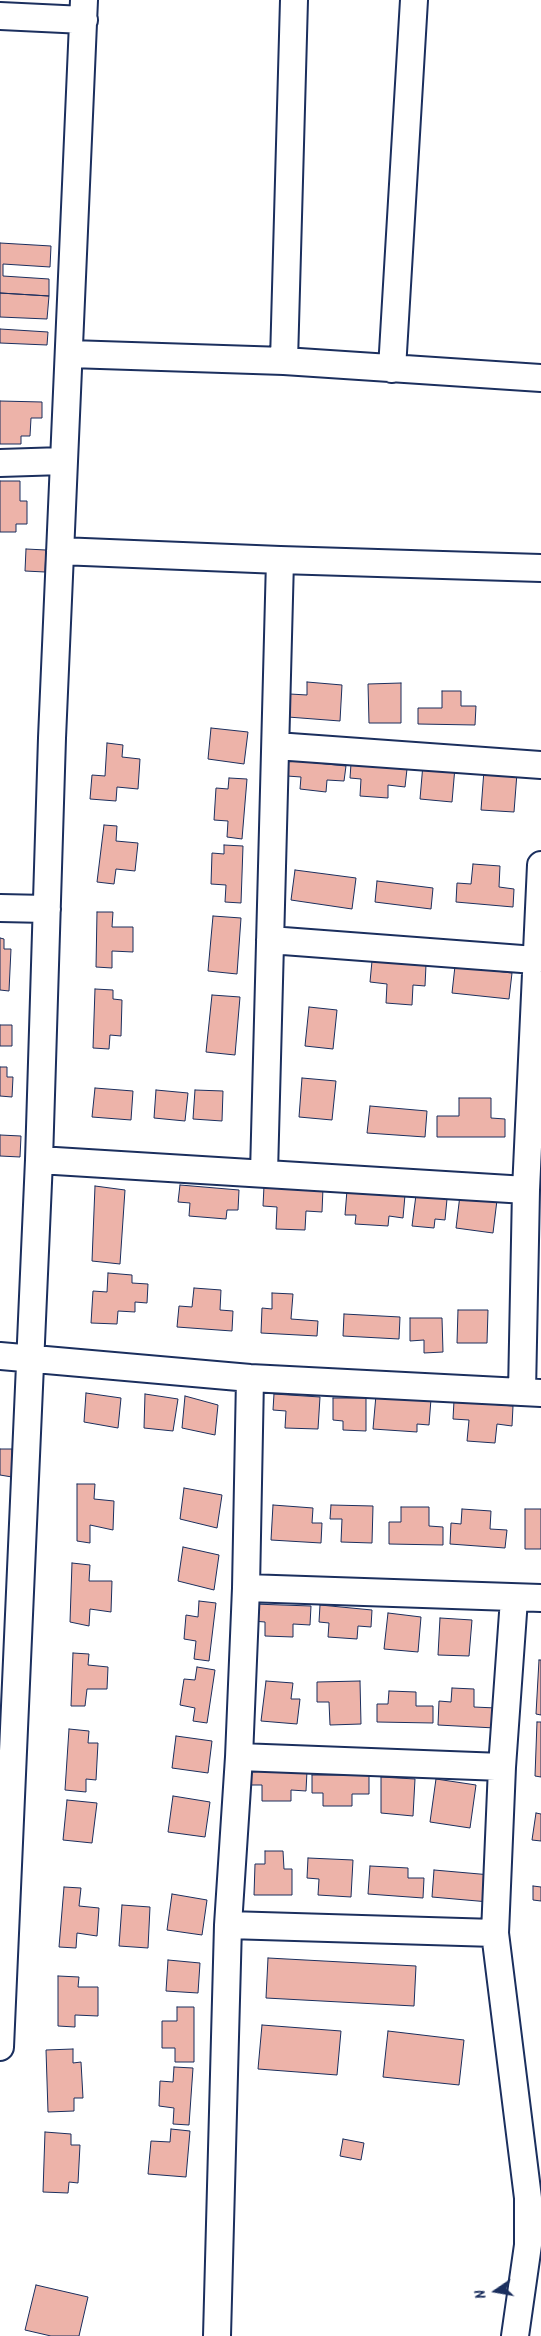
<!DOCTYPE html>
<html>
<head>
<meta charset="utf-8">
<style>
	body { margin:0 }
	#map { position:relative; width:541px; height:2336px; overflow:hidden; background:#fff; font-family:Kalam,sans-serif }
	canvas { display:block }
	.north { position:absolute; left:471px; top:2266px; width:50px; height:50px; -webkit-text-stroke:4px #fff; paint-order:stroke; rotate:258deg; font-size:14px; font-weight:700; line-height:20px; text-align:center; color:#1b2f5e }
	.north::after { content:''; display:block; margin:auto; width:18px; height:22px; background:#1b2f5e; clip-path:polygon(50% 0,100% 100%,50% 72%,0 100%) }
</style>
</head>
<body>
<div id="map">
<canvas width="541" height="2336"></canvas>
<div class="north">N</div>
</div>
<script>
const c = document.querySelector('canvas').getContext('2d');
c.lineJoin = 'round';
function paint(path, color) { c.fillStyle = color; c.fill(path, 'evenodd'); }
const shape = rows => new Path2D(rows.map(r => 'M' + r).join(''));
function trace(path, color, width, dash) { c.strokeStyle = color; c.lineWidth = width; c.lineCap = dash ? 'butt' : 'round'; c.setLineDash(dash || []); c.stroke(path); }
const building = shape([
	[0,243,51,246,50,267,3,264,3,276,49,279,49,296,0,293,0,243],
	[0,293,49,296,47,319,0,317,0,293],
	[0,329,48,332,47,345,0,343,0,329],
	[0,401,42,402,42,418,31,418,30,436,21,436,21,444,0,444,0,401],
	[0,481,20,481,20,501,27,501,27,524,16,524,16,532,0,532,0,481],
	[26,549,46,550,45,572,25,571,26,549],
	[307,682,342,685,340,721,288,717,290,694,307,695,307,682],
	[401,683,401,723,369,723,368,684,401,683],
	[442,691,461,691,461,706,476,706,475,725,418,724,418,708,442,708,442,691],
	[211,728,248,732,244,764,208,759,211,728],
	[107,743,123,745,122,757,140,759,138,789,117,787,116,801,90,799,92,775,105,776,107,743],
	[288,760,346,766,344,781,327,780,326,792,300,789,301,777,287,776,288,760],
	[351,764,407,769,405,787,388,785,388,798,360,796,361,779,350,778,351,764],
	[423,764,455,767,452,802,420,799,423,764],
	[484,770,517,773,514,812,481,810,484,770],
	[229,778,247,779,242,839,227,837,228,821,214,820,216,788,228,789,229,778],
	[104,825,117,826,116,841,138,843,135,871,116,869,114,884,97,882,104,825],
	[224,845,243,846,241,903,225,902,226,885,211,884,212,853,224,854,224,845],
	[473,864,500,866,499,887,514,889,513,907,456,902,457,883,471,884,473,864],
	[295,870,356,878,352,909,291,900,295,870],
	[377,881,433,888,431,909,375,902,377,881],
	[97,912,113,912,112,927,133,927,133,952,112,951,112,968,96,967,97,912],
	[213,916,241,918,237,974,208,971,213,916],
	[0,938,4,939,4,949,11,949,9,991,0,990,0,938],
	[372,961,426,965,425,986,413,985,412,1005,386,1003,387,984,370,982,372,961],
	[455,966,512,973,509,999,452,993,455,966],
	[95,989,113,990,113,999,122,1000,121,1036,110,1035,109,1049,93,1048,95,989],
	[212,995,240,997,235,1055,206,1052,212,995],
	[309,1007,337,1010,333,1049,305,1046,309,1007],
	[0,1025,12,1025,12,1046,0,1046,0,1025],
	[0,1067,7,1067,7,1077,13,1077,12,1097,0,1096,0,1067],
	[302,1078,336,1081,332,1120,299,1117,302,1078],
	[95,1088,133,1091,131,1120,92,1117,95,1088],
	[156,1090,188,1093,185,1121,154,1118,156,1090],
	[195,1090,223,1091,222,1121,193,1119,195,1090],
	[459,1098,491,1098,491,1118,505,1119,505,1137,437,1137,437,1116,459,1116,459,1098],
	[370,1106,427,1111,425,1137,367,1133,370,1106],
	[0,1135,21,1136,20,1157,0,1156,0,1135],
	[180,1185,239,1190,238,1210,227,1210,226,1219,189,1216,190,1203,178,1202,180,1185],
	[95,1186,125,1190,120,1264,92,1261,95,1186],
	[264,1186,323,1188,322,1212,306,1211,305,1230,276,1229,277,1207,263,1206,264,1186],
	[347,1190,405,1195,403,1218,389,1216,388,1226,355,1224,356,1215,345,1215,347,1190],
	[416,1195,447,1199,445,1220,435,1219,434,1228,412,1226,416,1195],
	[460,1195,497,1200,493,1233,456,1228,460,1195],
	[108,1273,132,1275,132,1283,148,1284,147,1303,135,1302,135,1312,118,1311,117,1324,91,1323,93,1291,107,1292,108,1273],
	[194,1288,221,1290,220,1310,233,1311,232,1331,177,1327,179,1306,192,1307,194,1288],
	[272,1293,293,1294,291,1319,318,1321,317,1336,261,1333,262,1308,272,1309,272,1293],
	[458,1310,488,1310,487,1343,457,1343,458,1310],
	[344,1314,400,1317,399,1339,343,1336,344,1314],
	[410,1318,442,1318,443,1352,424,1353,424,1340,410,1341,410,1318],
	[86,1393,121,1398,118,1428,84,1422,86,1393],
	[145,1394,178,1399,173,1431,144,1428,145,1394],
	[274,1394,320,1397,318,1429,285,1428,286,1411,273,1410,274,1394],
	[376,1395,431,1399,429,1425,417,1424,417,1432,373,1429,376,1395],
	[185,1396,218,1405,215,1435,182,1428,185,1396],
	[333,1398,366,1398,366,1431,343,1430,343,1421,333,1420,333,1398],
	[454,1401,513,1406,512,1426,497,1424,495,1443,467,1441,469,1420,453,1419,454,1401],
	[0,1449,12,1449,12,1477,0,1475,0,1449],
	[77,1484,95,1484,94,1499,114,1501,113,1530,90,1525,90,1543,77,1541,77,1484],
	[184,1488,222,1495,217,1528,180,1519,184,1488],
	[273,1505,313,1508,312,1523,322,1523,321,1543,271,1540,273,1505],
	[331,1505,373,1506,372,1543,341,1542,342,1519,330,1519,331,1505],
	[401,1507,429,1507,429,1526,443,1527,443,1545,389,1544,389,1522,401,1522,401,1507],
	[462,1509,491,1511,490,1529,507,1530,505,1548,450,1544,451,1523,461,1524,462,1509],
	[525,1509,541,1509,541,1549,525,1549,525,1509],
	[183,1547,219,1555,214,1590,178,1581,183,1547],
	[72,1563,90,1565,89,1581,112,1581,111,1612,90,1609,89,1626,70,1622,72,1563],
	[199,1601,216,1603,209,1661,194,1659,196,1641,184,1639,186,1615,198,1617,199,1601],
	[253,1604,311,1606,310,1625,293,1624,293,1637,265,1636,265,1622,252,1621,253,1604],
	[320,1605,372,1610,371,1627,358,1626,357,1639,328,1637,329,1623,319,1622,320,1605],
	[388,1613,421,1617,418,1652,384,1649,388,1613],
	[440,1618,472,1620,469,1656,438,1655,440,1618],
	[73,1653,89,1654,88,1665,108,1667,107,1689,87,1689,85,1706,71,1706,73,1653],
	[539,1660,541,1660,541,1715,536,1714,539,1660],
	[197,1667,215,1670,207,1723,193,1721,195,1708,180,1705,184,1679,195,1680,197,1667],
	[266,1681,293,1683,291,1699,300,1699,297,1724,261,1721,266,1681],
	[360,1681,361,1724,330,1725,329,1702,317,1702,317,1682,360,1681],
	[452,1688,474,1689,474,1707,496,1708,495,1728,438,1725,439,1701,451,1702,452,1688],
	[389,1691,416,1692,416,1706,433,1706,433,1723,377,1722,377,1704,388,1704,389,1691],
	[537,1722,541,1722,541,1777,535,1776,537,1722],
	[69,1729,89,1731,88,1743,98,1743,96,1780,86,1779,86,1792,65,1790,69,1729],
	[176,1736,212,1741,208,1773,172,1768,176,1736],
	[249,1770,307,1771,306,1791,291,1790,291,1801,262,1801,262,1785,249,1785,249,1770],
	[312,1775,369,1775,369,1794,352,1794,352,1806,323,1806,323,1793,312,1793,312,1775],
	[381,1777,415,1779,413,1816,381,1813,381,1777],
	[436,1779,476,1785,470,1828,430,1822,436,1779],
	[173,1796,210,1802,205,1837,168,1832,173,1796],
	[67,1800,97,1803,92,1843,63,1840,67,1800],
	[536,1813,541,1814,541,1841,532,1840,536,1813],
	[265,1851,283,1851,284,1869,292,1869,292,1895,254,1895,255,1864,265,1864,265,1851],
	[308,1858,353,1860,351,1897,318,1895,319,1879,307,1878,308,1858],
	[370,1866,408,1868,408,1878,424,1878,423,1898,368,1894,370,1866],
	[434,1870,491,1875,489,1902,432,1897,434,1870],
	[533,1886,541,1887,541,1901,533,1900,533,1886],
	[64,1887,81,1888,79,1906,99,1908,97,1936,77,1933,76,1948,59,1947,64,1887],
	[172,1894,207,1900,202,1935,167,1930,172,1894],
	[122,1905,150,1907,148,1948,119,1946,122,1905],
	[268,1958,416,1966,414,2006,266,1998,268,1958],
	[168,1960,200,1963,198,1993,166,1991,168,1960],
	[58,1976,79,1977,78,1987,98,1987,98,2016,75,2015,75,2027,58,2026,58,1976],
	[177,2007,194,2007,194,2062,175,2062,175,2048,162,2048,162,2021,177,2021,177,2007],
	[262,2025,341,2031,337,2075,258,2069,262,2025],
	[388,2031,464,2040,459,2085,383,2077,388,2031],
	[73,2049,73,2063,81,2062,83,2098,74,2098,74,2111,48,2112,46,2050,73,2049],
	[174,2067,193,2068,189,2125,173,2124,174,2108,159,2106,160,2081,173,2082,174,2067],
	[171,2129,190,2131,186,2177,148,2174,151,2141,170,2142,171,2129],
	[45,2132,71,2134,71,2145,80,2145,78,2183,69,2182,68,2193,43,2192,45,2132],
	[343,2139,364,2143,361,2160,340,2156,343,2139],
	[36,2285,88,2297,79,2336,51,2336,25,2330,36,2285]
]);
const street = shape([
	[0,16,84,20],
	[70,354,284,361,541,378],
	[284,361,294,0],
	[392,369,414,0],
	[0,463,63,461],
	[60,551,280,560,541,568],
	[276,746,541,765],
	[0,908,47,909],
	[270,940,535,960],
	[39,1160,526,1190],
	[264,1173,280,560],
	[0,1356,250,1378,541,1393],
	[522,1392,526,1190,541,865],
	[246,1588,541,1598],
	[239,1757,502,1767],
	[228,1925,495,1933,502,1767,514,1599],
	[495,1933,528,2198,528,2245,515,2336],
	[0,2047,39,1160,52,738,84,0],
	[217,2336,228,1925,239,1757,246,1588,250,1378]
]);
paint(building, '#edb3a9');
trace(building, '#1b2f5e', 1);
trace(street, '#1b2f5e', 30);
trace(street, '#fff', 26);
</script>
</body>
</html>
